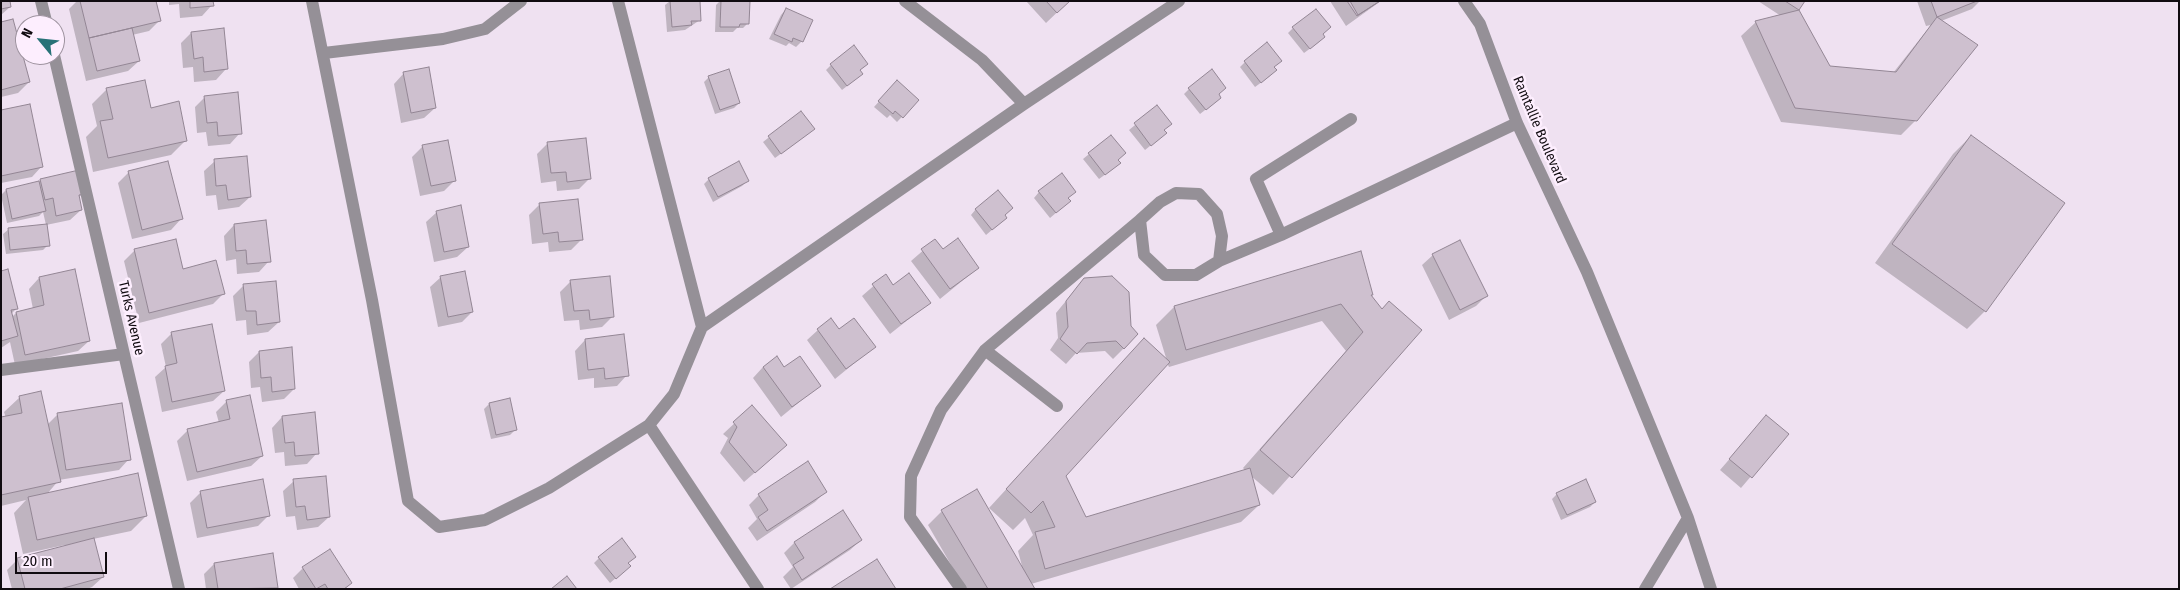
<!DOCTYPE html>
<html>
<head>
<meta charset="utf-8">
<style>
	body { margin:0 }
	#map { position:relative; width:2180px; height:590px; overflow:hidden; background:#efe1f1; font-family:"Fira Sans Condensed",sans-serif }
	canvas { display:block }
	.frame { position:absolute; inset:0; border:2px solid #100b10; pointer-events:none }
	.north { position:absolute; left:15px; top:15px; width:50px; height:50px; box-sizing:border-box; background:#fdeefe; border:1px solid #9e939f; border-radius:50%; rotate:298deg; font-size:14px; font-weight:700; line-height:20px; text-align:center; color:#100b10 }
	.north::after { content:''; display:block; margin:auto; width:18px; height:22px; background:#287278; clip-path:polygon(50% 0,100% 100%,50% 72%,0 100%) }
	.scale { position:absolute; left:15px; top:552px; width:92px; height:22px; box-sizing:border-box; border:2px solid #100b10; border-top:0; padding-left:6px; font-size:15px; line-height:18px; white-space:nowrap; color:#100b10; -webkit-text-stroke:4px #fdeefe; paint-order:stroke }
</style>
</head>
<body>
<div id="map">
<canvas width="2180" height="590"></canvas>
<div class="frame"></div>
<div class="north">N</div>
<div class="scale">20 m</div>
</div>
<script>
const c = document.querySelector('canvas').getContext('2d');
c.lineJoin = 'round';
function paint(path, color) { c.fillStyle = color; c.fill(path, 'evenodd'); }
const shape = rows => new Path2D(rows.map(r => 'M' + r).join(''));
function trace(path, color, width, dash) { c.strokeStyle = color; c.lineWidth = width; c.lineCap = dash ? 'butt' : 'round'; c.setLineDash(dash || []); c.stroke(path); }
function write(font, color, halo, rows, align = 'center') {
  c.font = font + ' "Fira Sans Condensed",sans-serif'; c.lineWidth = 5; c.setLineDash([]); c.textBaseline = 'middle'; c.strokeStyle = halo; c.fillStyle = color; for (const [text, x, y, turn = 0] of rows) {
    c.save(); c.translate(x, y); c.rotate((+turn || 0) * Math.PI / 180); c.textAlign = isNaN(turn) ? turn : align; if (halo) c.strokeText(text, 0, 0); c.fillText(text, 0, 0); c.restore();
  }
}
const shadow = shape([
	[1,1,10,7,1,15],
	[77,1,155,1,160,20,149,31,132,35,139,61,128,71,86,81,69,9],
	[169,1,212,1,212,5,202,16,180,18,179,4,169,5],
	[670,1,699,1,700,20,685,30,667,32,665,5],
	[720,1,749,1,748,23,743,28,737,28,733,32,715,32,716,5],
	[1026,1,1069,1,1046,23],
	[1330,1,1381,1,1346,26],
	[1758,1,1803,1,1798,10,1829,67,1893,73,1931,25,1926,26,1917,1,1980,1,1972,9,1941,21,1916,120,1901,135,1781,122,1741,36,1756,22,1781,16],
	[786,9,811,21,801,42,796,47,789,43,786,46,769,39,781,15],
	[1,24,29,82,18,93,1,97],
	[1293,28,1322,34,1319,42,1304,53,1288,33],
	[191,33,226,69,216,80,194,82,193,67,183,68,181,43],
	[1245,62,1273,68,1270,76,1255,87,1240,67],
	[867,64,859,71,856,79,842,90,826,70,831,65],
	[404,73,435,108,424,118,401,123,394,84],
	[709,77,739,103,734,108,715,114,704,82],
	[892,87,918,100,897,122,890,115,887,118,874,107],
	[107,89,186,140,171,155,93,172,86,137,97,126,92,104],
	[1189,89,1217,95,1214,103,1200,114,1184,94],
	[205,97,240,133,230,144,208,146,206,132,197,133,195,107],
	[1157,107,1163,131,1160,138,1145,150,1129,130],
	[1,111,42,166,32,177,1,183],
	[801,112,808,134,775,158,763,142],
	[1111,136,1116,160,1114,168,1099,179,1083,159],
	[1971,136,1985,311,1967,329,1875,263,1953,154],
	[548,143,590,178,579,189,557,191,556,181,541,183,537,154],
	[423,146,454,181,444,191,420,196,412,157],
	[215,161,250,197,239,207,218,210,216,195,206,196,204,171],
	[128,173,181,219,171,230,132,239,118,183],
	[709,179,747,181,742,186,713,202,704,184],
	[41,180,83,193,78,198,81,210,70,220,46,225,48,245,43,250,6,254,3,234,9,229,46,225,43,212,39,216,7,223,1,195,6,190,38,183],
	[1039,192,1067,199,1064,206,1050,218,1034,198],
	[540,204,582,239,571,250,549,252,548,242,532,244,529,215],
	[976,209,1004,215,1006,218,986,235,971,215],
	[437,212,468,247,457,257,434,262,426,222],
	[234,225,269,261,259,272,237,274,236,259,226,261,224,236],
	[934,241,943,251,978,268,940,299,911,261],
	[135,250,182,270,223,294,213,304,139,323,124,261],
	[1360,252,1372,294,1370,296,1382,311,1420,330,1273,495,1250,475,1259,505,1241,522,1031,584,1034,589,965,589,928,525,942,511,1022,566,1018,551,1033,535,1025,518,1013,530,989,508,1144,339,1167,361,1156,325,1174,307],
	[1322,321,1346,351,1243,468,1245,470,1086,519,1064,476,1167,363,1169,367],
	[1433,255,1486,296,1476,306,1449,320,1422,265],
	[1,273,17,308,11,314,12,317,16,313,33,309,29,289,39,278,89,341,78,351,15,365,10,342,1,348],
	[885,276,893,287,929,303,890,334,862,296],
	[441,277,472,312,462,322,438,327,430,287],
	[1084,279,1124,348,1113,359,1105,351,1076,353,1066,364,1050,350,1058,338,1056,313],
	[571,281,613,316,602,327,580,330,579,320,564,321,560,292],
	[244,285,279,322,268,332,247,335,246,320,236,321,233,296],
	[818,330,838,331,874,347,835,379,807,340],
	[172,333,224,391,213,401,162,412,155,377,166,367,161,344],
	[623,336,627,375,617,386,594,388,594,378,578,380,575,351,585,340],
	[259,352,294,389,284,399,262,402,260,387,251,388,249,362],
	[763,367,784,369,820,385,781,417,753,378],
	[40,393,47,425,58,414,129,459,119,470,59,480,47,494,146,516,131,531,93,539,103,577,92,587,87,589,12,589,7,570,18,559,66,547,65,545,23,554,14,513,26,500,1,506,1,419,6,418,4,412,19,398],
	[227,401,262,456,251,466,187,481,177,441,188,430,219,423,216,412],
	[489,404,515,430,510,435,491,439,484,409],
	[752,407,775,455,744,482,720,453,728,438,723,434],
	[282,417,317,453,307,464,285,466,284,452,275,453,272,428],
	[1766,417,1787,434,1741,488,1720,470],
	[294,481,329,517,318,527,297,530,295,516,286,517,283,491],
	[826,491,815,502,757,541,748,528,757,519,749,505,759,495],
	[201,492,268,516,258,526,197,538,190,503],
	[1557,494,1595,502,1590,507,1561,520,1552,499],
	[842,511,861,540,850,550,791,589,783,577,793,567,784,553,794,543],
	[635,557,627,564,624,571,610,583,594,563,599,558],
	[214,564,277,587,206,589,204,574],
	[303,568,351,583,345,589,299,589,293,578]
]);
const building = shape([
	[1,1,10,1,11,7,1,9,1,1],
	[80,1,156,1,161,21,89,38,80,1],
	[190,1,213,1,214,6,190,8,190,1],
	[670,1,700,1,701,21,691,21,692,25,672,27,670,1],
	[721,1,750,1,749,24,740,24,739,27,720,27,721,1],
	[1046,1,1070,1,1057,13,1046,1],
	[1347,1,1380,1,1357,16,1347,1],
	[1350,1,1380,1,1358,15,1350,1],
	[1785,1,1805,1,1799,10,1785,1],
	[1931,1,1977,1,1937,17,1931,1],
	[786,8,813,20,803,42,793,38,792,42,774,34,786,8],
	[1316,9,1331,27,1323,34,1325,37,1310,49,1292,27,1316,9],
	[1799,10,1830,66,1896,72,1937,17,1978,45,1917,121,1795,108,1755,21,1799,10],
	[13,19,30,82,1,90,1,22,13,19],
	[132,28,140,61,97,71,89,38,132,28],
	[224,28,228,69,204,72,203,57,194,59,191,32,224,28],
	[1267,42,1282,61,1274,67,1277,70,1261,83,1244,61,1267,42],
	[854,45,868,64,860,70,863,74,847,86,830,64,854,45],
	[429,67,436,108,411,113,403,72,429,67],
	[729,69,740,103,720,110,708,76,729,69],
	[1212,69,1226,88,1219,94,1221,98,1206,110,1188,88,1212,69],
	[145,80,151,108,179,101,187,141,108,158,100,121,113,119,106,88,145,80],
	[897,80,919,100,903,118,895,111,893,114,878,101,897,80],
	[238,92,242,134,218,136,217,122,207,123,204,96,238,92],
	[30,104,43,167,1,176,1,110,30,104],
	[1157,105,1172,124,1164,130,1167,133,1151,146,1134,123,1157,105],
	[801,111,815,129,781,154,768,136,801,111],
	[1111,135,1126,153,1118,160,1121,163,1105,175,1088,153,1111,135],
	[1971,135,2065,203,1986,312,1892,244,1971,135],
	[586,138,591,179,567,182,566,172,551,173,547,142,586,138],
	[448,140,456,181,431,186,422,145,448,140],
	[247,156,251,197,228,200,226,185,216,186,214,159,247,156],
	[168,161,183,219,142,230,128,171,168,161],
	[739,161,749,181,718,197,708,178,739,161],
	[79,170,85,194,79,195,82,210,56,216,53,198,45,200,40,179,79,170],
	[1062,173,1076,192,1068,198,1071,201,1056,213,1038,191,1062,173],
	[39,181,46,211,12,219,6,189,39,181],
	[998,190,1013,208,1005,215,1007,218,992,230,975,209,998,190],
	[578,199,583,240,559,242,558,232,543,234,539,203,578,199],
	[461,205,469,247,444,252,436,211,461,205],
	[266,220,271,262,247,264,246,250,236,251,234,224,266,220],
	[47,224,50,246,10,250,8,228,47,224],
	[958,238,979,268,950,289,921,249,935,239,943,249,958,238],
	[176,239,183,269,216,260,225,294,149,313,134,249,176,239],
	[1460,240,1488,296,1460,310,1432,254,1460,240],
	[1361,251,1373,295,1371,295,1382,309,1389,301,1422,330,1292,478,1260,450,1363,332,1341,304,1186,350,1174,306,1361,251],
	[8,269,18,309,11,310,18,336,1,341,1,271,8,269],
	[75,269,90,341,25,355,16,312,44,305,39,277,75,269],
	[465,271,473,312,448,317,440,276,465,271],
	[909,273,931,303,901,324,872,284,886,274,893,285,909,273],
	[610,276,614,317,590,320,589,310,574,311,570,280,610,276],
	[1112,276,1129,292,1131,326,1138,334,1124,349,1116,341,1087,343,1077,354,1060,339,1068,327,1066,301,1084,278,1112,276],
	[276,281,280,322,257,325,256,311,246,311,243,284,276,281],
	[831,318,839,329,854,318,876,347,846,369,817,329,831,318],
	[212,324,225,391,172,402,165,366,177,363,171,332,212,324],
	[624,334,629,376,605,379,604,368,588,370,585,339,624,334],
	[1144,338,1170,362,1066,476,1086,517,1250,468,1260,505,1045,569,1035,532,1055,527,1043,501,1031,513,1006,489,1144,338],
	[292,347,295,389,272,392,271,377,261,378,259,351,292,347],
	[777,356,784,367,800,356,821,386,792,407,763,367,777,356],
	[41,391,61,482,1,495,1,417,22,413,19,396,41,391],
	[250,395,263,456,197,472,187,429,230,419,226,400,250,395],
	[510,398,517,430,496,435,489,403,510,398],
	[122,403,131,460,66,470,57,413,122,403],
	[752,405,787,445,755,473,729,442,737,427,733,422,752,405],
	[315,412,319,454,295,456,294,442,285,443,282,416,315,412],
	[1766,415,1789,434,1752,478,1729,459,1766,415],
	[808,461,827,492,767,531,758,517,768,510,758,494,808,461],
	[138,473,147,516,37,540,28,497,138,473],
	[326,476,330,517,307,520,305,506,296,507,293,479,326,476],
	[263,479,270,516,207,528,200,491,263,479],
	[1586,479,1596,502,1567,515,1556,493,1586,479],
	[977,489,1035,589,988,589,941,510,977,489],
	[843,510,862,540,802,580,793,565,804,558,794,542,843,510],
	[94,538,104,577,60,589,25,589,17,558,94,538],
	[622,538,636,557,628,563,631,566,616,579,598,557,622,538],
	[330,549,352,583,344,589,328,589,325,584,316,589,302,567,330,549],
	[273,553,278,588,218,589,214,563,273,553],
	[877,559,896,589,830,589,877,559],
	[567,576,577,589,551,589,567,576]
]);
const minor = shape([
	[41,1,47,25],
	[312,1,372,300,408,501,439,527,485,520,549,488,649,425],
	[618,1,702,327],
	[905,1,982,60,1024,104],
	[1464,1,1480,24,1517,123,1587,272,1688,518,1711,589],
	[324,53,443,39,485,29,521,1],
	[54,55,179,589],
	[1281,235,1256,179,1351,119],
	[1219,261,1222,236,1217,214,1199,194,1176,193,1160,202,1140,220,1144,255,1165,275,1196,275,1219,261,1281,235,1517,123],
	[985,350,1057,406],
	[1,370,124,354],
	[758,589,649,425,674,394,702,327,1024,104,1179,1],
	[961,589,910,517,911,476,941,410,985,350,1140,220],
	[1645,589,1688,518]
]);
const streetNames = [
	["Ramtallie Boulevard",1539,130,67],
	["Turks Avenue",131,318,77]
];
paint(shadow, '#0003');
paint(building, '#cec0cf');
trace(building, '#938694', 1);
trace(minor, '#959097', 12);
write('14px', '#100b10', '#fdeefe', streetNames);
</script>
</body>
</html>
